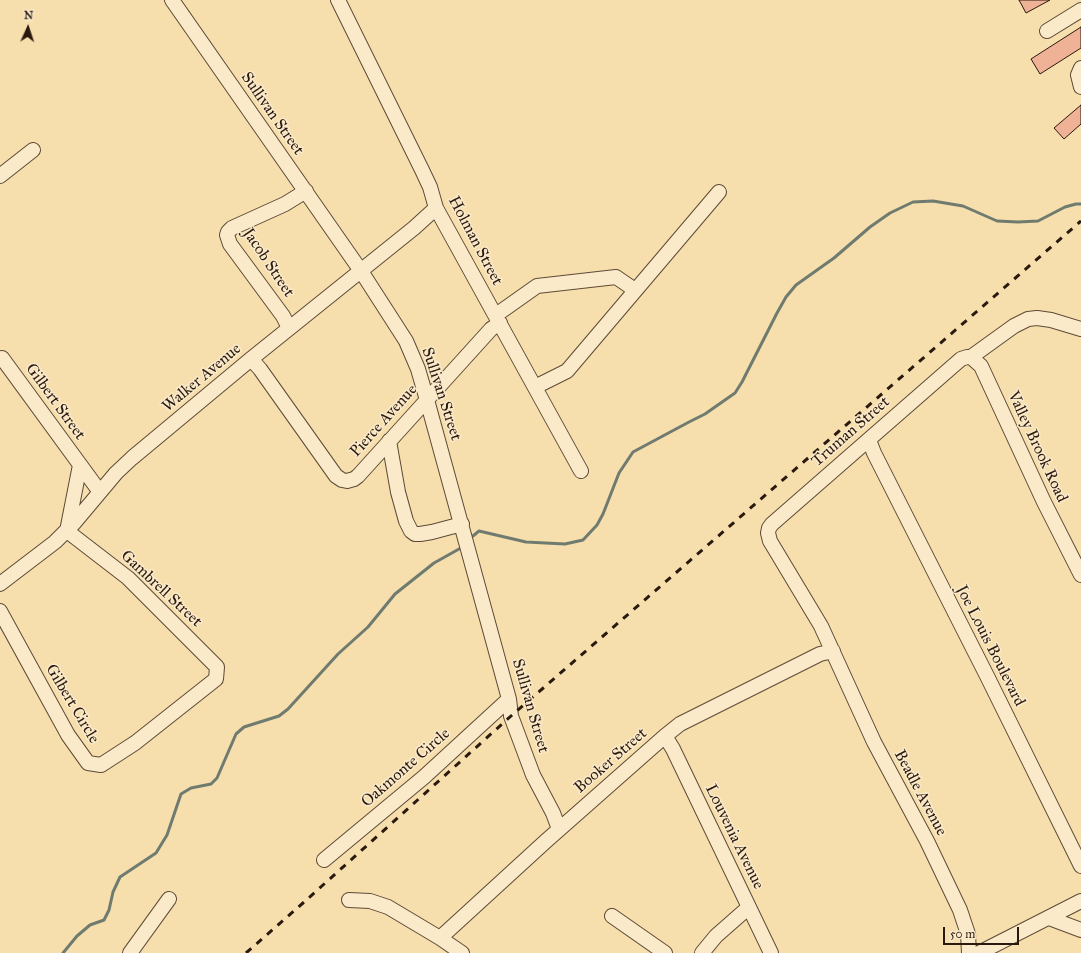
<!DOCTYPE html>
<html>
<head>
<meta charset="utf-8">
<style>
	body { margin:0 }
	#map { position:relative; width:1081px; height:953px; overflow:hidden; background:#f7dfad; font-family:"IM FELL Great Primer",serif }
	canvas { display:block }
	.north { position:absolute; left:8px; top:8px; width:40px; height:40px; -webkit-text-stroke:3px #faeaca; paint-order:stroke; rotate:3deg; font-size:11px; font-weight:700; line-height:16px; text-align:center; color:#2a190f }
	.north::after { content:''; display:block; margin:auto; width:14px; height:18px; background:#2a190f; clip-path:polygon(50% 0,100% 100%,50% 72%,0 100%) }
	.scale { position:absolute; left:943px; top:927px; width:76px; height:18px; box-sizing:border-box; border:2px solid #2a190f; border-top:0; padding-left:5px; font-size:12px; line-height:14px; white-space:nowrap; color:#2a190f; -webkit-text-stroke:3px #faeaca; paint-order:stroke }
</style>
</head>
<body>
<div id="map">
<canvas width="1081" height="953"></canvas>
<div class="north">N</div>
<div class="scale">50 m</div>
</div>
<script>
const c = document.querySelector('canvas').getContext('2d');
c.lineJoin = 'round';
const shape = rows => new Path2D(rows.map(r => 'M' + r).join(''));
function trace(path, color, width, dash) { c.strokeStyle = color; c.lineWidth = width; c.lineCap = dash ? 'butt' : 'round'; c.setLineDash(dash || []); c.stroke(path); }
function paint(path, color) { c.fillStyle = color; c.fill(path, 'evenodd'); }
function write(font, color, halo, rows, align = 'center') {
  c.font = font + ' "IM FELL Great Primer",serif'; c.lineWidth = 3; c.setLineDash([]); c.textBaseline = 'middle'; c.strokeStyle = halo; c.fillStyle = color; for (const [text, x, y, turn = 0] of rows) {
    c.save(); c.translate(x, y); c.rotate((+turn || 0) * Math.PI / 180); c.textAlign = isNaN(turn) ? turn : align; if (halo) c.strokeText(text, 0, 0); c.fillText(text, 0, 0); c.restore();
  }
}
const stream = shape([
	[473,536,479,531,526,542,565,544,583,540,597,525,603,514,619,473,633,452,689,422,705,414,735,393,742,382,777,313,786,297,796,285,834,258,870,227,890,213,913,202,933,201,963,206,997,221,1018,222,1038,221,1065,207,1076,204,1081,204],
	[63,953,77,936,90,925,104,920,109,910,113,892,120,877,156,853,167,835,181,794,191,788,211,784,217,778,236,734,244,727,279,716,288,709,338,654,368,627,395,594,434,563,459,549]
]);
const building = shape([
	[1019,0,1050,0,1026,13,1019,0],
	[1081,27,1081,48,1040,74,1031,59,1081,27],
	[1081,105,1081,124,1064,139,1054,128,1081,105]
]);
const minor = shape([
	[172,0,361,271,406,341,418,369,427,400,509,699,511,716,533,775,553,813,559,829],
	[338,0,422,170,430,187,436,208,581,471],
	[1047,31,1081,10],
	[1081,68,1078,75,1081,87],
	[0,176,33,150],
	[496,315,537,286,616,277,635,290],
	[289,328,283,316,230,244,227,235,228,232,232,228,285,204,306,191],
	[971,357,981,366,1044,502,1081,575],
	[251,359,260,369,336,476,342,480,347,481,354,479,358,476,491,329,500,323],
	[0,360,2,358,100,492],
	[535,387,567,371,719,192],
	[869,440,874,453,987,676,1081,866],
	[389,441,398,492,406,521,411,531,415,534,420,534,432,532,462,524],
	[0,584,55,542,74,523,116,473,132,458,251,359,414,228,436,208],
	[0,611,68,735,88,763,101,765,135,743,216,679,217,667,128,578,67,531,80,465],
	[665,736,673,749,771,953],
	[324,860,424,777,509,699],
	[349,900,370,901,388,907,440,938,462,953],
	[612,916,665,953],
	[1049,918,1081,930],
	[440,938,546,841,665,736,680,724,820,654,833,651],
	[130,953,169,899],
	[702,953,716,936,749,907],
	[969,953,968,934,960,910,927,841,874,742,821,626,770,541,768,533,769,528,772,524,961,359,967,357,971,357,1014,326,1028,319,1037,318,1051,320,1081,329],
	[979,953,1081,901]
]);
const rail = shape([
	[246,953,303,903,511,716,1081,221]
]);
const streetNames = [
	["Sullivan Street",272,114,55],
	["Holman Street",475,241,62],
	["Jacob Street",268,263,56],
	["Walker Avenue",202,378,-40],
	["Sullivan Street",441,394,72],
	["Gilbert Street",55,402,54],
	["Pierce Avenue",384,421,-48],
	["Truman Street",851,432,-41],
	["Valley Brook Road",1037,447,65],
	["Gambrell Street",161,589,43],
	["Joe Louis Boulevard",990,646,63],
	["Gilbert Circle",72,704,59],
	["Sullivan Street",530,706,74],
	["Booker Street",611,761,-41],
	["Oakmonte Circle",406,768,-41],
	["Beadle Avenue",920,793,62],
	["Louvenia Avenue",734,837,64]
];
trace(stream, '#707b70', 3);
paint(building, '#efb297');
trace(building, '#2a190f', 1);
trace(minor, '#5d4a36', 16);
trace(minor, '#faeaca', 14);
trace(rail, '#2a190f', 3, [7, 7]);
write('16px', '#2a190f', '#faeaca', streetNames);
</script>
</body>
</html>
